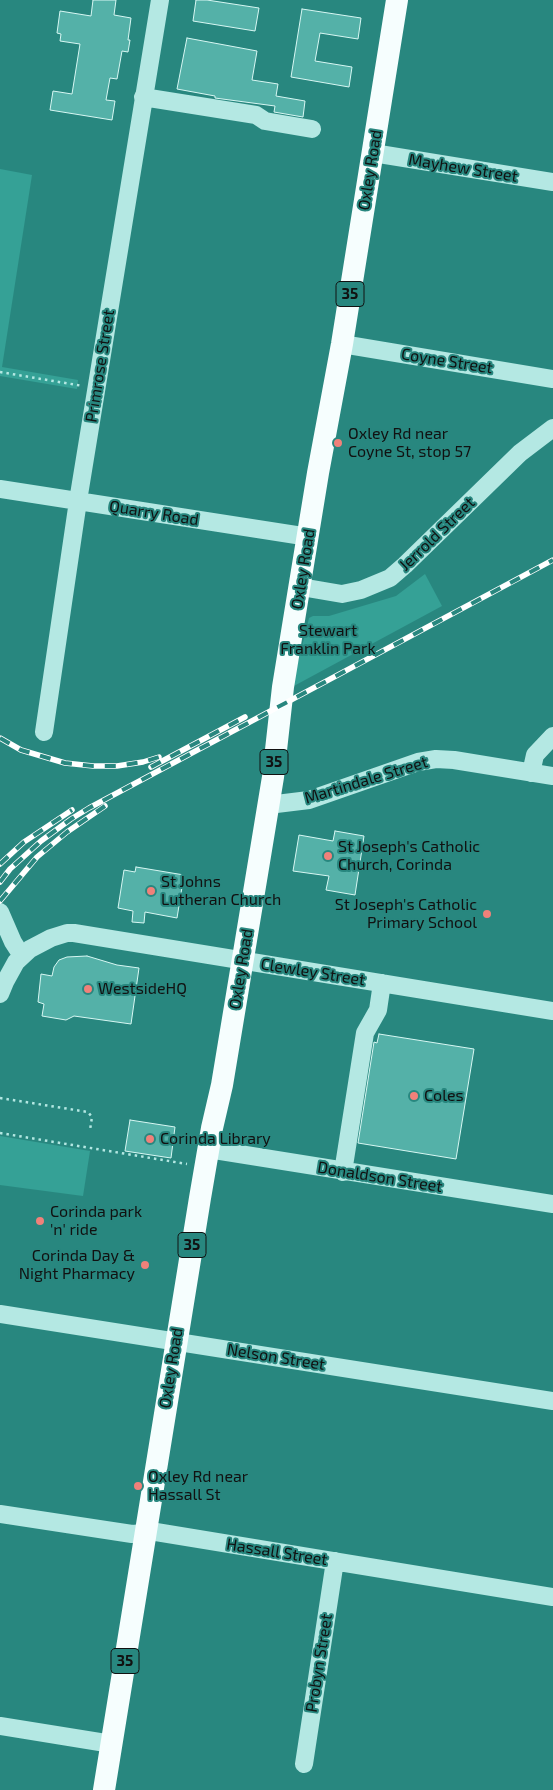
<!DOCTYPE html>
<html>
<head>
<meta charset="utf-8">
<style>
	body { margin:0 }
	canvas { display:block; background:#28877f }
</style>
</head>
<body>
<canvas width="553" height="1790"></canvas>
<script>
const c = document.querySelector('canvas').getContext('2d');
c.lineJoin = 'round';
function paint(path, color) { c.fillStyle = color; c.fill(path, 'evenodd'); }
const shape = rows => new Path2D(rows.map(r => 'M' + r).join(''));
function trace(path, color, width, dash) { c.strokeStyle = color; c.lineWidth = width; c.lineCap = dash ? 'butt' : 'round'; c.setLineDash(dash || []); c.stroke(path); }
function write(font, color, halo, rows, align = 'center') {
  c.font = font + ' "Exo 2",sans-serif'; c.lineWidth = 4; c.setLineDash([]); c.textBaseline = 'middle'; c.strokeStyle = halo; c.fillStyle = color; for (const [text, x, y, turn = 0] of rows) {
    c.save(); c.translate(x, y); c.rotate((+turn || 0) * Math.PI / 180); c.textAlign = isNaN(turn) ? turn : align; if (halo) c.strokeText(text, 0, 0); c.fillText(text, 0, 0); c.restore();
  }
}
const green = shape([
	[0,169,32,175,2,367,78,380,77,389,0,376],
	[425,574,442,606,292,687,309,618,313,616,329,616,396,596],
	[0,1136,90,1151,83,1196,0,1185]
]);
const building = shape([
	[93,0,116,0,114,15,131,18,128,40,130,40,128,52,122,51,117,79,110,78,106,100,115,101,112,120,50,110,53,91,72,94,80,44,60,41,61,34,57,33,60,11,91,16,93,0],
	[196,0,207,0,259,8,255,31,193,21,196,0],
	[302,9,361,18,358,39,320,33,315,61,352,67,349,87,291,77,302,9],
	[187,38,257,51,252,80,278,84,276,96,305,101,303,117,274,112,275,106,215,98,215,96,177,89,187,38],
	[335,831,364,836,355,895,326,890,329,876,293,871,299,835,333,841,335,831],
	[136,867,184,875,177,918,145,912,144,923,132,922,133,911,118,908,124,870,135,872,136,867],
	[87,956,117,965,139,968,131,1024,74,1016,66,1020,42,1016,44,1004,38,1002,41,974,52,976,54,967,59,960,67,957,87,956],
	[379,1034,474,1049,456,1159,358,1143,374,1042,377,1043,379,1034],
	[130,1120,175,1127,171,1158,125,1151,130,1120]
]);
const path = shape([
	[0,372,83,386],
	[0,1098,88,1112,92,1117,90,1130],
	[0,1133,187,1164]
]);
const minor = shape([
	[143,97,256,115,265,121,312,129],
	[373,153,553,182],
	[342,344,553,379],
	[0,489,309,537],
	[301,587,342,594,361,590,390,578,405,565,520,453,553,428],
	[44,732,78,501,160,0],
	[531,773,535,755,553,736],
	[268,805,309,800,418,762,436,759,454,760,553,776],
	[0,912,13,942,22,956],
	[0,994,5,982,16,962,30,949,51,938,67,933,74,933,553,1011],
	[208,1149,553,1204],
	[343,1172,365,1033,378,1010,382,983],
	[0,1314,553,1401],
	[0,1514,132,1534,156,1532,553,1597],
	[0,1726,112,1744],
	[304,1764,335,1561]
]);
const major = shape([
	[104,1790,200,1198,212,1128,222,1085,257,874,273,777,283,687,318,473,342,344,397,0]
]);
const rail = shape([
	[0,738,21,750,65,763,93,766,117,766,143,762,159,757],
	[151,767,245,717],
	[0,864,24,842,72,810],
	[0,882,10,869,41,841,71,819,89,808,553,560],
	[0,901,37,857,67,832,105,806]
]);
const markers = [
	[338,443,5,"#f0817a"],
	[328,856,5,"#f0817a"],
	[151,891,5,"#f0817a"],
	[487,914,5,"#f0817a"],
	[88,989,5,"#f0817a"],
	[414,1096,5,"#f0817a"],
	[150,1139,5,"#f0817a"],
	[40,1221,5,"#f0817a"],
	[145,1265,5,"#f0817a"],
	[138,1486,5,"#f0817a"]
];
const shields = [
	[350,294,28],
	[274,762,28],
	[192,1245,28],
	[125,1661,28]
];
const shieldNames = [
	["35",350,294],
	["35",274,762],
	["35",192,1245],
	["35",125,1661]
];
const streetNames = [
	["Mayhew Street",463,168,9],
	["Oxley Road",370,170,-81],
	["Coyne Street",447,361,9],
	["Primrose Street",100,366,-81],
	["Quarry Road",154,513,9],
	["Jerrold Street",437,534,-44],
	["Oxley Road",303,569,-81],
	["Martindale Street",366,780,-17],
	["Oxley Road",241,969,-81],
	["Clewley Street",313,972,9],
	["Donaldson Street",380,1177,9],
	["Nelson Street",276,1357,9],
	["Oxley Road",171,1368,-81],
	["Hassall Street",277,1552,9],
	["Probyn Street",319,1663,-81]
];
const poiNames = [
	["Oxley Rd near",348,434],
	["Coyne St, stop 57",348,452],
	["St Joseph's Catholic",338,847],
	["Church, Corinda",338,865],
	["St Johns",161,882],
	["Lutheran Church",161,900],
	["St Joseph's Catholic",477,905,"right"],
	["Primary School",477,923,"right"],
	["WestsideHQ",98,989],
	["Coles",424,1096],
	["Corinda Library",160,1139],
	["Corinda park",50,1212],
	["'n' ride",50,1230],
	["Corinda Day &",135,1256,"right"],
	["Night Pharmacy",135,1274,"right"],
	["Oxley Rd near",148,1477],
	["Hassall St",148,1495]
];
const parkNames = [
	["Stewart",328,631],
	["Franklin Park",328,649]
];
paint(green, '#35a196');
paint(building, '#54b1a8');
trace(building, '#d7f7f3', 1);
trace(path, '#b4e8e3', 2.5, [2.5, 4]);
trace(minor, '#b4e8e3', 18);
trace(major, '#f6fefe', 22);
trace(rail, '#fff', 5.5);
trace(rail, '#28877f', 4, [11]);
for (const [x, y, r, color] of markers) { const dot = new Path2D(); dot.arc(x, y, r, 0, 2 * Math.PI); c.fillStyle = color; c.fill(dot); trace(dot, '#28877f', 2); }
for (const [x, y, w] of shields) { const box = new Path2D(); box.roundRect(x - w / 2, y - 12.5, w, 25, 4); c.fillStyle = '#28877f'; c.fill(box); trace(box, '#111', 1); }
write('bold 15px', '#111', null, shieldNames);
write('16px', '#111', '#28877f', streetNames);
write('16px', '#111', '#28877f', poiNames, 'left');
write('16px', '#111', '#28877f', parkNames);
</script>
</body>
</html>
